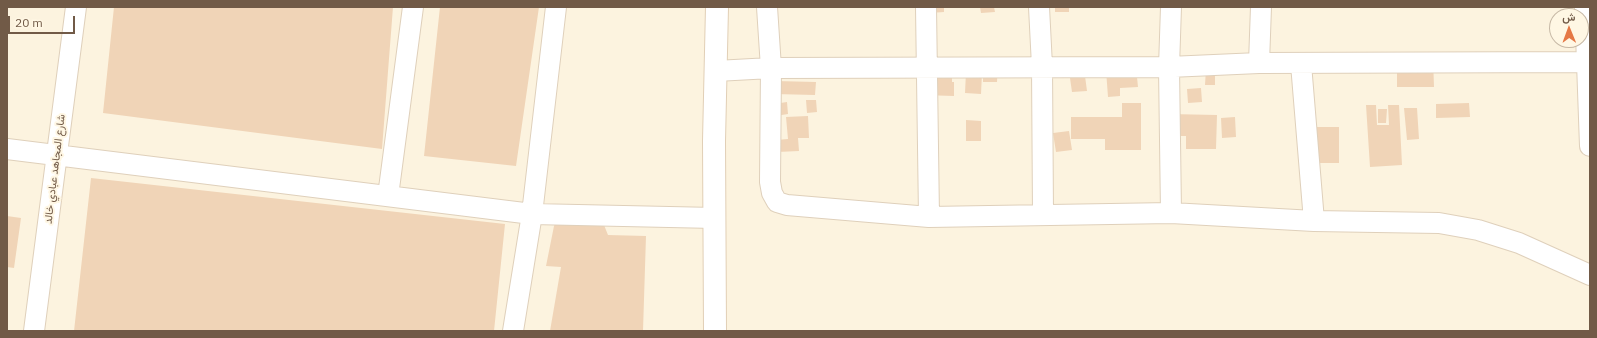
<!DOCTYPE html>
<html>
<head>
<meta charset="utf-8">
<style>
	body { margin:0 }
	#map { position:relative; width:1597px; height:338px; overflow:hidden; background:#fcf3df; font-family:"IBM Plex Sans",Vazirmatn,sans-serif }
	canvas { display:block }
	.frame { position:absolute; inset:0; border:8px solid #715a47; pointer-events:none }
	.north { position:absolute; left:1549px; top:8px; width:40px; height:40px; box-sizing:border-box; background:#fff7e4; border:1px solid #c6b8a5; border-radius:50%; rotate:359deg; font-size:11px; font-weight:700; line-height:16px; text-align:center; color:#715a47 }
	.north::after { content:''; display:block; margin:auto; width:14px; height:18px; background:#e57845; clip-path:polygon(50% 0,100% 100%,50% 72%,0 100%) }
	.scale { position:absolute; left:8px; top:16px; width:67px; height:18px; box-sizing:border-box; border:2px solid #715a47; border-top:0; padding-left:5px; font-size:12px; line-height:14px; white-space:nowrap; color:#715a47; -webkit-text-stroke:3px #fff7e4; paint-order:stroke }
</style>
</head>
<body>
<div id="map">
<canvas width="1597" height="338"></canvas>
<div class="frame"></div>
<div class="north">ش</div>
<div class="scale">20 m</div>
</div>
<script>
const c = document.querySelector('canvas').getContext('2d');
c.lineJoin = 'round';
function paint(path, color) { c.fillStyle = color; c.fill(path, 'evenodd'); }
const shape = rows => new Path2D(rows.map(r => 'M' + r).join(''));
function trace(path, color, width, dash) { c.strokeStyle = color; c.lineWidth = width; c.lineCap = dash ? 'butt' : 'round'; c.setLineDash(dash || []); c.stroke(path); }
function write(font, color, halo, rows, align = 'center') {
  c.font = font + ' "IBM Plex Sans",Vazirmatn,sans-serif'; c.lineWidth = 4; c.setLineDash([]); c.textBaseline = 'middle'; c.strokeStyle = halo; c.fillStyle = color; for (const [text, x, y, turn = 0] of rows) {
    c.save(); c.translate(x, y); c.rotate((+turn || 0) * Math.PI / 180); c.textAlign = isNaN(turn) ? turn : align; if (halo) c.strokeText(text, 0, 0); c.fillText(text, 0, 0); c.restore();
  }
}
const building = shape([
	[114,7,393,7,382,149,103,113],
	[440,7,539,7,516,166,424,156],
	[930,7,944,7,944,12,930,13],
	[980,7,994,7,995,12,981,13],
	[1055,7,1069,7,1069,12,1055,12],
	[1135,57,1138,87,1120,88,1120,96,1108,97,1106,70],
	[1397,58,1433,58,1434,87,1397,87],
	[983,62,998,62,997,82,983,82],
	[952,64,952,82,954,82,954,96,922,95,922,75],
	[1206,69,1215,70,1215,85,1205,85],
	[966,72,982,73,981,94,965,93],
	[1085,76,1087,91,1072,92,1070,78],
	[775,81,816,82,815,95,774,94],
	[1201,88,1202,102,1188,103,1187,89],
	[806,100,816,100,817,112,807,113],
	[787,102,788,114,775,116,774,104],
	[1122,103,1141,103,1141,150,1105,150,1105,139,1071,139,1071,117,1122,117],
	[1469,103,1470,117,1436,118,1436,104],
	[1366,105,1376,105,1377,125,1389,125,1388,105,1399,105,1402,165,1370,167],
	[1404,108,1417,108,1419,139,1407,140],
	[1378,109,1387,109,1386,123,1378,123],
	[1169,114,1217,115,1216,149,1186,149,1186,136,1169,136],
	[808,116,809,138,798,138,799,151,777,152,776,140,788,139,786,117],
	[1235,117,1236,137,1222,138,1221,118],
	[966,120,981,121,981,141,966,141],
	[1313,127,1339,127,1339,163,1313,163],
	[1069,131,1072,150,1056,152,1053,133],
	[91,178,505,224,494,331,74,331],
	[7,216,21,218,14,268,7,267],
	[555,221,604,225,608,235,646,236,643,331,550,331,561,267,546,266]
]);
const street = shape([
	[767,7,771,68,770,182,772,193,777,202,787,205,929,217,1171,213,1314,221,1439,223,1478,230,1519,243,1590,275],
	[926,7,929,217],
	[1039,7,1042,66,1043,214],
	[1585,7,1590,146],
	[1259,63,1261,7],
	[1301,64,1314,221],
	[716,71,771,68,1169,67,1259,63,1587,62],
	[7,149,532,214,715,218],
	[388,196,413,7],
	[1171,213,1169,67,1171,7],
	[34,331,76,7],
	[513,331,532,214,556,7]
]);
const secondary = shape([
	[715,331,714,141,717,7]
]);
const streetNames = [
	["شارع المجاهد عبادي خالد",55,169,-83]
];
paint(building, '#f0d4b7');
trace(street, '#dfd0bb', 22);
trace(secondary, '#e1cfb6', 24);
trace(street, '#fff', 20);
trace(secondary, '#fff', 22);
write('11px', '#715a47', '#fff7e4', streetNames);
</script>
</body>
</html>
